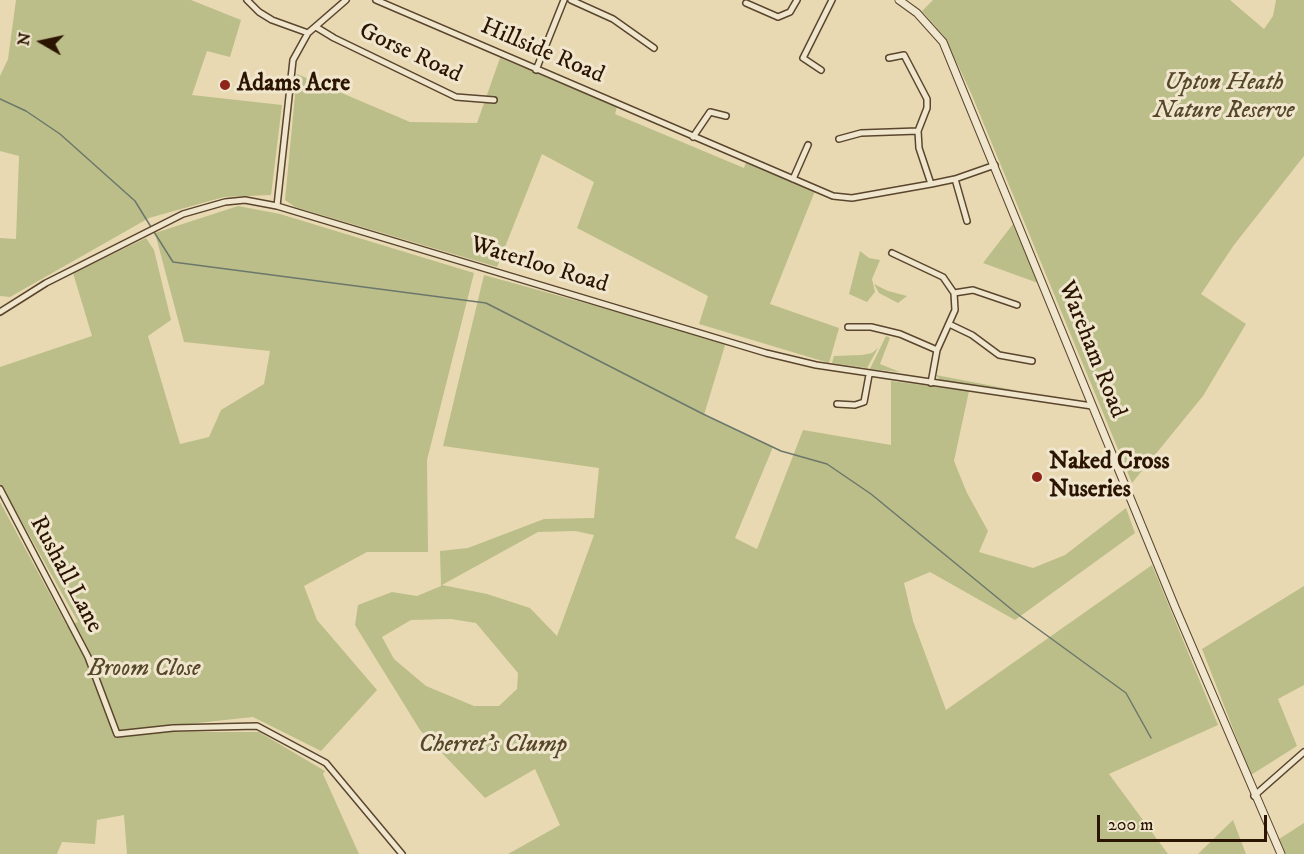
<!DOCTYPE html>
<html>
<head>
<meta charset="utf-8">
<style>
	body { margin:0 }
	#map { position:relative; width:1304px; height:854px; overflow:hidden; background:#e8d9b3; font-family:"IM FELL DW Pica",serif }
	canvas { display:block }
	.north { position:absolute; left:12px; top:12px; width:60px; height:60px; -webkit-text-stroke:4px #f0e6ce; paint-order:stroke; rotate:279deg; font-size:16px; font-weight:700; line-height:24px; text-align:center; color:#2b1400 }
	.north::after { content:''; display:block; margin:auto; width:21px; height:27px; background:#2b1400; clip-path:polygon(50% 0,100% 100%,50% 72%,0 100%) }
	.scale { position:absolute; left:1097px; top:815px; width:170px; height:27px; box-sizing:border-box; border:3px solid #2b1400; border-top:0; padding-left:8px; font-size:18px; line-height:21px; white-space:nowrap; color:#2b1400; -webkit-text-stroke:4px #f0e6ce; paint-order:stroke }
</style>
</head>
<body>
<div id="map">
<canvas width="1304" height="854"></canvas>
<div class="north">N</div>
<div class="scale">200 m</div>
</div>
<script>
const c = document.querySelector('canvas').getContext('2d');
c.lineJoin = 'round';
function paint(path, color) { c.fillStyle = color; c.fill(path, 'evenodd'); }
const shape = rows => new Path2D(rows.map(r => 'M' + r).join(''));
function trace(path, color, width, dash) { c.strokeStyle = color; c.lineWidth = width; c.lineCap = dash ? 'butt' : 'round'; c.setLineDash(dash || []); c.stroke(path); }
function write(font, color, halo, rows, align = 'center') {
  c.font = font + ' "IM FELL DW Pica",serif'; c.lineWidth = 6; c.setLineDash([]); c.textBaseline = 'middle'; c.strokeStyle = halo; c.fillStyle = color; for (const [text, x, y, turn = 0] of rows) {
    c.save(); c.translate(x, y); c.rotate((+turn || 0) * Math.PI / 180); c.textAlign = isNaN(turn) ? turn : align; if (halo) c.strokeText(text, 0, 0); c.fillText(text, 0, 0); c.restore();
  }
}
const green = shape([
	[16,0,191,0,241,20,230,57,207,51,192,95,282,105,271,195,224,197,149,218,10,297,0,296,0,238,16,239,19,156,0,151,0,76,8,59],
	[933,0,1230,0,1264,29,1273,16,1276,0,1304,0,1304,156,1234,245,1201,294,1246,324,1203,396,1132,483,971,93,944,36,922,11],
	[500,58,617,107,615,114,744,168,746,162,815,191,770,304,839,328,829,363,699,324,708,296,577,228,594,182,542,154,497,267,295,207,285,200,297,74,410,122,477,123],
	[238,206,280,214,474,273,427,460,428,552,367,552,304,586,317,620,377,690,321,751,253,717,123,731,124,736,167,732,259,732,325,771,323,774,359,854,127,854,124,815,97,820,95,844,62,842,57,854,0,854,0,502,67,626,78,622,0,483,0,367,92,336,73,273,146,238,154,250,171,320,148,336,180,444,209,437,221,410,264,384,270,351,184,342,155,233],
	[1013,224,1038,283,983,263],
	[860,251,869,258,880,260,872,279,875,292,867,302,849,294],
	[484,275,726,342,704,415,773,447,735,538,757,549,803,430,891,445,891,381,969,391,954,461,967,493,988,531,979,552,1033,568,1065,555,1126,508,1135,533,1015,620,930,572,904,583,913,621,946,710,1152,565,1218,725,1109,774,1168,854,508,854,560,825,535,769,485,798,420,730,355,625,358,605,392,592,417,596,441,586,440,551,468,548,544,519,594,518,599,468,443,446],
	[575,531,594,535,557,636,530,608,487,594,442,585,538,532],
	[451,619,476,623,518,673,517,689,499,706,474,706,426,686,394,659,382,637,411,620],
	[874,284,888,291,907,296,898,303,879,293],
	[886,336,890,338,880,364,900,372,870,369],
	[878,348,867,368,832,363,834,356,862,355,872,353],
	[936,375,1014,390,1013,392,941,382],
	[1304,586,1304,685,1278,699,1297,746,1251,775,1202,649],
	[1233,820,1246,854,1198,854,1199,853],
	[1304,823,1304,854,1283,854,1276,841]
]);
const stream = shape([
	[0,99,26,111,60,134,135,201,151,227],
	[154,232,173,262,486,303,703,414,781,451,827,464,871,494,1016,613,1126,693,1151,738]
]);
const minor = shape([
	[247,0,259,12,272,20,308,33],
	[376,0,833,196,852,198,931,184,955,179,995,165],
	[571,0,613,19,654,48],
	[746,3,778,17,790,12,797,0],
	[316,27,334,38,456,97,494,100],
	[889,58,904,55,927,99,927,108,918,131,919,148,931,184],
	[536,70,564,0],
	[821,70,803,58,832,0],
	[693,137,710,112,726,116],
	[839,139,861,133,918,131],
	[793,179,808,145],
	[955,179,967,221],
	[277,206,293,60,308,33,346,0],
	[892,253,943,277,954,293,955,310,937,350,931,383],
	[954,293,973,290,1017,305],
	[0,312,46,283,183,214,225,202,245,200,277,206,766,353,816,365,1092,406],
	[949,324,972,335,999,355,1032,361],
	[848,327,871,327,900,334,937,350],
	[837,404,855,405,864,402,869,375],
	[0,489,88,657,117,734,173,728,257,726,326,763,402,854],
	[1254,796,1304,752]
]);
const tertiary = shape([
	[899,0,917,13,943,42,1175,607,1281,854]
]);
const markers = [
	[225,85,6,"#8f2418"],
	[1037,477,6,"#8f2418"]
];
const streetNames = [
	["Hillside Road",542,52,23],
	["Gorse Road",410,54,25],
	["Waterloo Road",539,266,17],
	["Wareham Road",1091,350,68],
	["Rushall Lane",65,575,62]
];
const parkNames = [
	["Upton Heath",1224,84],
	["Nature Reserve",1224,112],
	["Broom Close",144,670],
	["Cherret's Clump",493,746]
];
const poiNames = [
	["Adams Acre",237,85],
	["Naked Cross",1049,463],
	["Nuseries",1049,491]
];
paint(green, '#bbbe89');
trace(stream, '#6c776b', 1.5);
trace(minor, '#5a452d', 8);
trace(tertiary, '#5a452d', 9);
trace(minor, '#f0e6ce', 5);
trace(tertiary, '#f0e6ce', 7);
for (const [x, y, r, color] of markers) { const dot = new Path2D(); dot.arc(x, y, r, 0, 2 * Math.PI); c.fillStyle = color; c.fill(dot); trace(dot, '#f0e6ce', 2); }
write('24px', '#2b1400', '#f0e6ce', streetNames);
write('italic 24px', '#564729', '#f0e6ce', parkNames);
write('bold 24px', '#2b1400', '#f0e6ce', poiNames, 'left');
</script>
</body>
</html>
